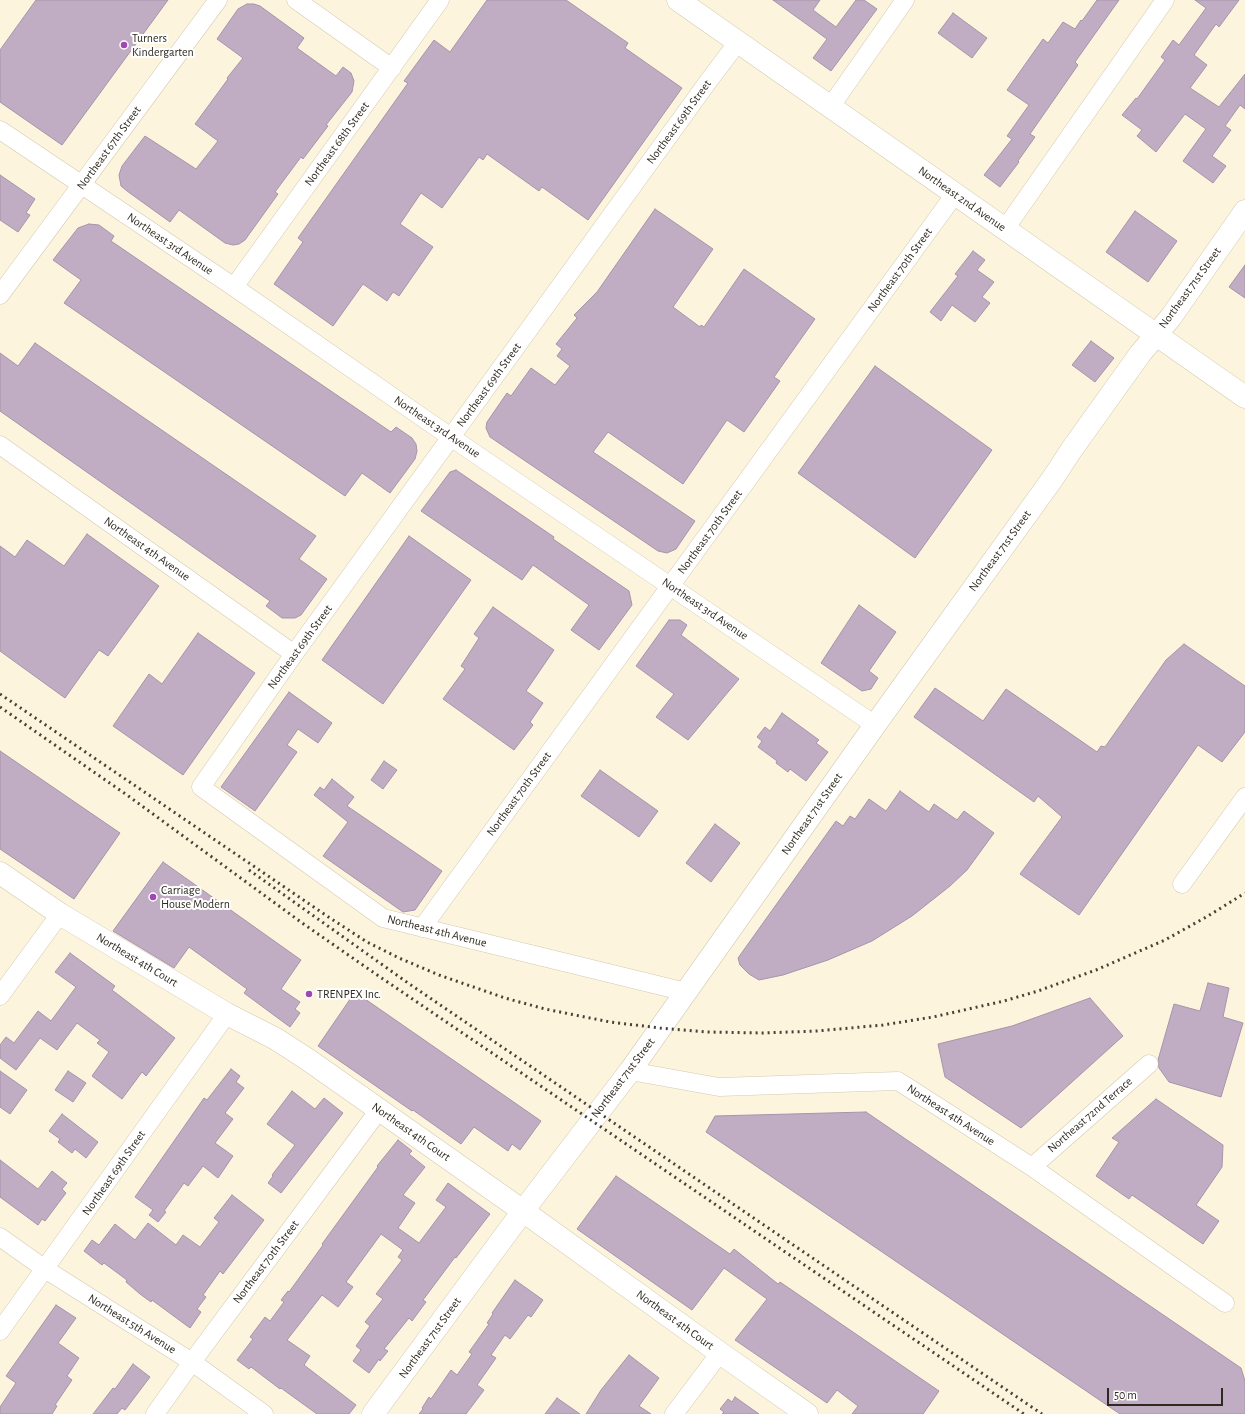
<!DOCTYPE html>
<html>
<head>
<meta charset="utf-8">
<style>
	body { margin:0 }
	#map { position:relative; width:1245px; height:1414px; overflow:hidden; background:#fdf4de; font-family:"Alegreya Sans",sans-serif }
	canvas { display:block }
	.scale { position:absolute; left:1107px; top:1388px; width:116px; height:18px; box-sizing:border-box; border:2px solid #2e2a20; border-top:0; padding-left:5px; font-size:12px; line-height:14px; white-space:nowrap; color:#2e2a20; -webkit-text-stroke:3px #fff; paint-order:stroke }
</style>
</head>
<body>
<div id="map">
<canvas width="1245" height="1414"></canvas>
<div class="scale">50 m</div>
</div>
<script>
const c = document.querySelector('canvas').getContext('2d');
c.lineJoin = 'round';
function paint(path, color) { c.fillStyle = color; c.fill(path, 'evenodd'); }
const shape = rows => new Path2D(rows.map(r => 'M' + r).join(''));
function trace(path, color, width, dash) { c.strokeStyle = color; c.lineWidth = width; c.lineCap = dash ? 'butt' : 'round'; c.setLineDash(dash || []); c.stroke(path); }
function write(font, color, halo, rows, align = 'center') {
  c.font = font + ' "Alegreya Sans",sans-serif'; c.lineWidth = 4; c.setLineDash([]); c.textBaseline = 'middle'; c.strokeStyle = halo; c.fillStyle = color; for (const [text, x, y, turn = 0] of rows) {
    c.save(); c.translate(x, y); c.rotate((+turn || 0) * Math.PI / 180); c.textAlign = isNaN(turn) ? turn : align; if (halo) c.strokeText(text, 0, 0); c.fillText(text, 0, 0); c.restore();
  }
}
const building = shape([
	[36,0,168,0,62,145,0,102,0,50,36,0],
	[487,0,566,0,628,43,625,48,682,88,588,220,542,187,539,191,487,154,483,160,479,157,442,208,421,193,400,224,433,247,399,296,393,292,387,301,363,284,333,326,274,284,303,242,298,238,408,83,404,81,434,40,450,52,487,0],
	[773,0,820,0,813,10,836,27,856,0,864,0,877,9,831,71,813,58,827,39,773,0],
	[1097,0,1119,0,1075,62,1078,65,1030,134,1035,137,1018,161,1019,162,1000,187,984,175,1012,139,1007,136,1029,105,1007,90,1043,39,1048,43,1063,22,1075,29,1081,20,1082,21,1097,0],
	[1195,0,1239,0,1219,27,1216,24,1194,55,1207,65,1190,88,1219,107,1245,74,1245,109,1240,105,1225,126,1231,130,1212,156,1226,166,1213,183,1183,161,1206,129,1185,114,1156,152,1137,136,1142,130,1122,115,1136,98,1137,99,1165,60,1161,57,1173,40,1179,45,1206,8,1195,0],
	[247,4,254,4,260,6,304,38,297,48,336,76,343,67,351,73,354,81,352,92,326,125,328,126,303,159,301,157,275,192,278,194,245,240,239,244,233,245,225,243,179,210,170,222,127,191,121,186,119,175,122,166,145,136,196,169,218,141,195,124,228,79,227,78,243,58,217,39,238,9,247,4],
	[953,13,987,38,972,58,938,33,953,13],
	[0,175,35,199,26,213,30,215,18,232,0,220,0,175],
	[655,209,713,249,673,307,700,327,701,325,704,327,744,269,815,319,774,377,780,381,744,432,727,420,683,484,608,432,593,452,695,521,676,549,667,553,658,551,490,437,486,428,487,422,507,393,511,396,531,368,555,385,570,366,557,356,562,349,556,344,577,318,574,315,597,292,655,209],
	[1135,211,1177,241,1148,282,1106,252,1135,211],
	[89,224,99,225,114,236,111,241,391,432,396,427,412,438,416,444,417,451,415,459,390,493,362,473,345,496,64,303,81,280,53,260,78,228,89,224],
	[973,251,985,260,977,270,994,282,982,297,990,303,975,322,952,305,941,321,930,312,958,276,955,274,973,251],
	[1245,265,1245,298,1229,287,1245,265],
	[1091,341,1114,358,1095,382,1072,365,1091,341],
	[35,343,316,536,299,559,327,579,301,615,295,618,282,618,266,606,270,601,0,411,0,353,18,366,35,343],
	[875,366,992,450,915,558,798,473,875,366],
	[456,470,554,537,553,539,629,591,632,605,599,650,571,630,589,605,533,565,522,580,421,511,450,472,456,470],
	[87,534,159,586,108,656,99,650,65,698,0,651,0,546,15,557,27,540,64,566,87,534],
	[409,536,471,580,383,704,322,660,409,536],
	[859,605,896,632,869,671,878,678,871,689,862,691,821,663,859,605],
	[493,607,554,650,526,691,543,703,530,722,533,725,514,750,443,699,465,669,461,666,479,638,474,634,493,607],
	[669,620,680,620,687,625,681,635,739,679,688,740,656,717,674,694,636,666,669,620],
	[198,633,255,673,183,775,113,726,149,674,162,684,198,633],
	[1184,644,1245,686,1245,732,1222,762,1198,745,1079,915,1020,874,1062,817,1038,796,1034,802,914,717,935,688,983,721,1006,689,1097,752,1101,746,1105,747,1166,660,1184,644],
	[289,692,332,723,318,743,298,729,287,745,297,752,255,811,221,787,289,692],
	[782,713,819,740,816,743,828,752,806,781,790,769,788,772,776,763,777,761,758,747,762,741,757,737,765,727,770,731,782,713],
	[0,751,120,833,74,899,0,849,0,751],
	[384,761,397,770,383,789,371,780,384,761],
	[600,770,658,811,639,837,581,796,600,770],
	[332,779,354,797,347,806,442,871,415,910,403,912,323,856,348,822,314,795,320,787,324,790,332,779],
	[900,791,929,812,934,804,957,820,964,811,994,833,967,870,950,886,912,916,872,941,828,960,783,975,759,980,749,974,740,965,738,958,836,821,843,826,850,816,855,819,869,799,886,811,900,791],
	[715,824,740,843,711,882,686,863,715,824],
	[163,862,301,960,281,989,300,1002,295,1009,300,1013,290,1027,244,993,247,989,189,947,174,968,113,931,163,862],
	[70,953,115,986,112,990,175,1038,146,1076,142,1072,122,1099,92,1076,109,1052,97,1043,100,1040,77,1023,57,1050,40,1038,16,1070,0,1058,0,1045,6,1037,14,1043,38,1011,51,1021,76,987,55,972,70,953],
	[1208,983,1229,988,1223,1017,1243,1023,1221,1097,1169,1082,1159,1068,1158,1060,1174,1004,1200,1011,1208,983],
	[355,992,541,1121,520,1150,512,1144,508,1151,474,1127,461,1144,413,1110,412,1111,318,1046,355,992],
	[1090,998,1123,1036,1021,1128,945,1077,938,1044,1012,1026,1090,998],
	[231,1069,240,1076,236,1082,244,1088,225,1113,233,1119,215,1143,233,1156,218,1178,203,1166,188,1186,184,1183,164,1211,166,1212,158,1222,149,1215,153,1210,135,1197,204,1098,207,1100,231,1069],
	[0,1071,27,1090,10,1114,0,1107,0,1071],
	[68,1071,86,1083,73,1102,55,1090,68,1071],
	[292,1091,315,1109,324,1098,343,1113,281,1193,268,1183,273,1176,272,1175,295,1145,267,1124,292,1091],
	[1156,1099,1223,1145,1222,1167,1196,1205,1219,1221,1203,1244,1132,1195,1129,1199,1096,1176,1119,1142,1112,1138,1156,1099],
	[866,1112,1241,1368,1245,1381,1245,1414,1120,1414,706,1132,715,1116,866,1112],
	[62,1114,98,1142,86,1158,75,1149,72,1153,58,1142,60,1139,49,1131,62,1114],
	[398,1140,412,1151,409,1154,425,1167,403,1195,415,1203,398,1228,419,1243,446,1207,436,1200,448,1183,490,1214,456,1258,455,1257,423,1300,426,1302,412,1321,409,1318,384,1349,388,1351,380,1361,379,1359,369,1373,353,1361,361,1350,356,1346,370,1326,365,1322,383,1299,376,1294,402,1260,398,1257,403,1250,381,1234,346,1282,353,1287,338,1307,322,1295,287,1340,310,1356,304,1365,356,1405,349,1414,317,1414,281,1388,280,1389,251,1367,249,1369,237,1360,253,1339,250,1337,265,1317,270,1321,284,1302,281,1300,288,1291,289,1292,323,1245,322,1244,378,1167,377,1166,398,1140],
	[0,1160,38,1189,52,1171,67,1183,62,1189,66,1193,45,1221,42,1219,38,1225,0,1197,0,1160],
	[616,1176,730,1254,734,1249,778,1284,780,1282,939,1391,923,1414,852,1414,858,1406,837,1390,827,1403,735,1340,767,1299,724,1268,692,1310,577,1229,616,1176],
	[232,1195,264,1220,223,1274,220,1271,203,1295,206,1297,197,1309,201,1312,190,1328,152,1300,151,1302,140,1294,126,1282,127,1280,104,1263,102,1265,84,1251,92,1240,99,1245,115,1224,135,1240,148,1223,176,1245,183,1235,200,1247,219,1222,214,1218,232,1195],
	[515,1280,543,1300,531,1317,528,1315,510,1339,505,1335,491,1355,496,1358,477,1385,484,1390,466,1414,419,1414,423,1409,422,1408,429,1397,431,1399,451,1370,457,1375,472,1354,469,1352,489,1324,487,1323,493,1314,492,1313,515,1280],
	[56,1305,76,1318,58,1343,79,1358,67,1376,72,1380,55,1405,57,1406,52,1414,0,1414,0,1407,16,1383,6,1376,56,1305],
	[629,1355,659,1378,639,1406,651,1414,586,1414,601,1390,629,1355],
	[133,1364,150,1377,125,1410,122,1408,117,1414,93,1414,113,1388,115,1389,133,1364],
	[735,1397,759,1414,722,1414,724,1412,720,1409,728,1399,732,1402,735,1397],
	[557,1398,580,1414,545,1414,557,1398]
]);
const street = shape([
	[296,0,392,68],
	[831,106,905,0],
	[0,130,234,287,452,438,875,725],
	[1005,229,1165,0],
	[234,287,440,0],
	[0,295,218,0],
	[0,445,294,654],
	[1182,884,1245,797],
	[422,928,955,194],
	[686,992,383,918,201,787,294,654,710,79,738,42],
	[0,996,60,914],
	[630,1071,719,1087,898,1081,1032,1167,1225,1303],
	[1032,1167,1149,1064],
	[0,1237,45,1269,192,1362,264,1414],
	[0,1331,227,1014],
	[155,1414,192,1362,379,1110],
	[674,1414,720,1353]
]);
const secondary = shape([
	[678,0,1245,397],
	[0,873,60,914,227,1014,276,1039,307,1059,523,1211,720,1353,807,1414],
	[373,1414,523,1211,630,1071,875,725,1053,478,1072,449,1140,354,1171,317,1245,211]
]);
const rail = shape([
	[0,694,330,918,367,942,399,958,439,975,505,998,545,1009,610,1022,660,1028,708,1032,763,1033,817,1031,883,1025,933,1017,1004,1001,1038,991,1096,970,1165,940,1208,916,1245,893],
	[0,707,127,795,305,925,383,979,1024,1414],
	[249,870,408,983,1042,1414]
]);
const markers = [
	[124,45,4,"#a047b3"],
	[153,897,4,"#a047b3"],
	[309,994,4,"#a047b3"]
];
const poiNames = [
	["Turners",132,38],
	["Kindergarten",132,52],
	["Carriage",161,890],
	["House Modern",161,904],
	["TRENPEX Inc.",317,994]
];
const streetNames = [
	["Northeast 69th Street",679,122,-54],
	["Northeast 68th Street",337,144,-54],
	["Northeast 67th Street",109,148,-54],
	["Northeast 2nd Avenue",962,199,35],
	["Northeast 3rd Avenue",170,244,34],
	["Northeast 70th Street",900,270,-54],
	["Northeast 71st Street",1190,288,-54],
	["Northeast 69th Street",489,385,-54],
	["Northeast 3rd Avenue",437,427,34],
	["Northeast 70th Street",710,532,-54],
	["Northeast 4th Avenue",147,549,35],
	["Northeast 71st Street",1000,551,-54],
	["Northeast 3rd Avenue",705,609,34],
	["Northeast 69th Street",300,647,-54],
	["Northeast 70th Street",519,794,-54],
	["Northeast 71st Street",812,814,-55],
	["Northeast 4th Avenue",437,931,14],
	["Northeast 4th Court",137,960,31],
	["Northeast 71st Street",623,1078,-53],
	["Northeast 4th Avenue",951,1115,33],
	["Northeast 72nd Terrace",1090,1115,-41],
	["Northeast 4th Court",411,1132,35],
	["Northeast 69th Street",114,1173,-55],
	["Northeast 70th Street",266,1262,-53],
	["Northeast 4th Court",675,1320,36],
	["Northeast 5th Avenue",132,1324,32],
	["Northeast 71st Street",430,1338,-54]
];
paint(building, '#c0adc4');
trace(building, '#a694aa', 1);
trace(street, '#d4c9af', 19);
trace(secondary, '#d4c9af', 23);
trace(street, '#fff', 18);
trace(secondary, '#fff', 22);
trace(rail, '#474237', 3, [2, 4]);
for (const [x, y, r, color] of markers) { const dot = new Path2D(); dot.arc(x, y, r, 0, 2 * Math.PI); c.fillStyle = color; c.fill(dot); trace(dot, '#fff', 1.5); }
write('12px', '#2e2a20', '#fff', poiNames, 'left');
write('12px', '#2e2a20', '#fff', streetNames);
</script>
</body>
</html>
